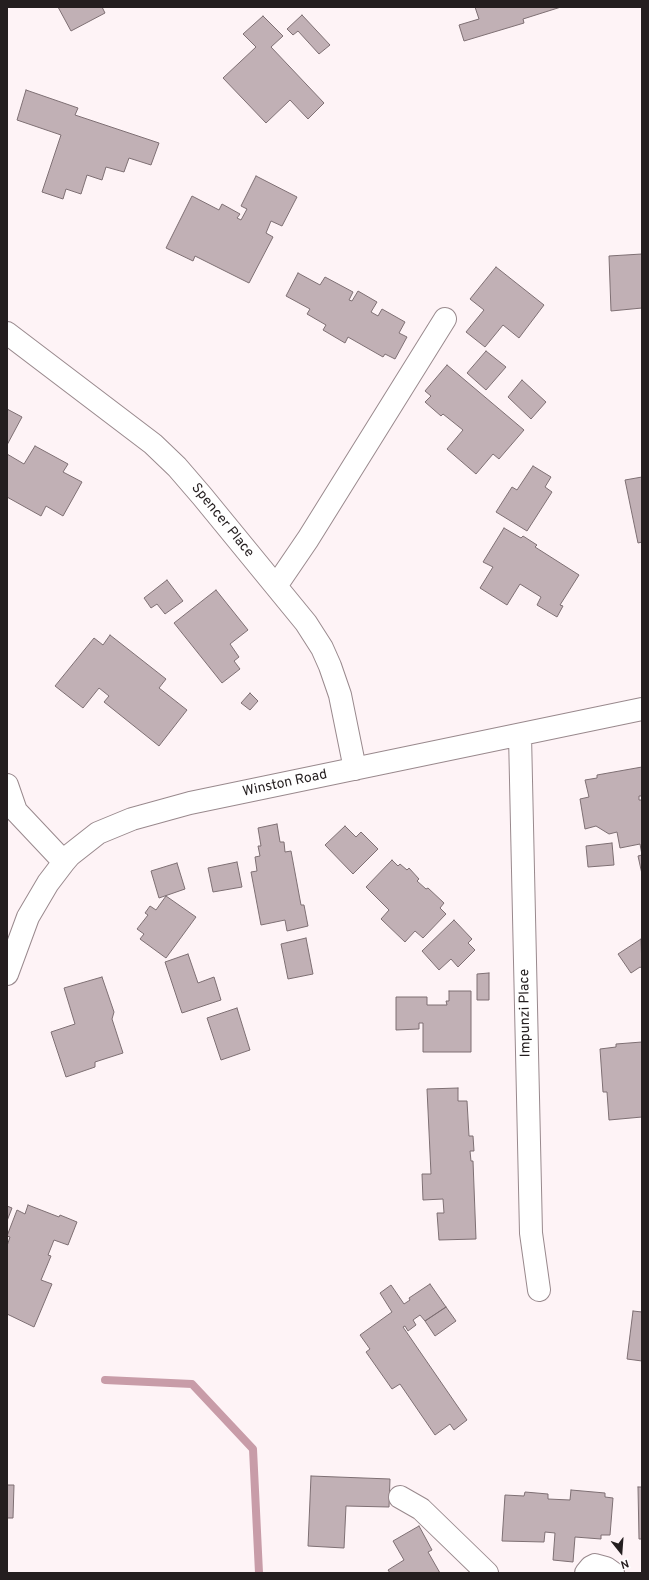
<!DOCTYPE html>
<html>
<head>
<meta charset="utf-8">
<style>
	body { margin:0 }
	#map { position:relative; width:649px; height:1580px; overflow:hidden; background:#fef3f6; font-family:Overpass,sans-serif }
	canvas { display:block }
	.frame { position:absolute; inset:0; border:8px solid #241e1f; pointer-events:none }
	.north { position:absolute; left:601px; top:1532px; width:40px; height:40px; -webkit-text-stroke:3px #fff; paint-order:stroke; rotate:163deg; font-size:11px; font-weight:700; line-height:16px; text-align:center; color:#241e1f }
	.north::after { content:''; display:block; margin:auto; width:14px; height:18px; background:#241e1f; clip-path:polygon(50% 0,100% 100%,50% 72%,0 100%) }
</style>
</head>
<body>
<div id="map">
<canvas width="649" height="1580"></canvas>
<div class="frame"></div>
<div class="north">N</div>
</div>
<script>
const c = document.querySelector('canvas').getContext('2d');
c.lineJoin = 'round';
const shape = rows => new Path2D(rows.map(r => 'M' + r).join(''));
function trace(path, color, width, dash) { c.strokeStyle = color; c.lineWidth = width; c.lineCap = dash ? 'butt' : 'round'; c.setLineDash(dash || []); c.stroke(path); }
function paint(path, color) { c.fillStyle = color; c.fill(path, 'evenodd'); }
function write(font, color, halo, rows, align = 'center') {
  c.font = font + ' Overpass,sans-serif'; c.lineWidth = 4; c.setLineDash([]); c.textBaseline = 'middle'; c.strokeStyle = halo; c.fillStyle = color; for (const [text, x, y, turn = 0] of rows) {
    c.save(); c.translate(x, y); c.rotate((+turn || 0) * Math.PI / 180); c.textAlign = isNaN(turn) ? turn : align; if (halo) c.strokeText(text, 0, 0); c.fillText(text, 0, 0); c.restore();
  }
}
const stream = shape([
	[105,1380,192,1384,253,1449,259,1573]
]);
const building = shape([
	[58,7,102,7,105,13,71,31,58,7],
	[475,7,561,7,523,19,524,23,464,41,459,25,479,19,475,7],
	[302,15,330,45,319,54,298,31,293,35,287,29,302,15],
	[263,16,283,36,271,47,324,103,308,119,290,100,266,123,223,78,256,47,243,34,263,16],
	[26,90,78,108,75,115,159,143,151,165,129,158,124,172,106,167,102,180,87,175,81,194,66,189,63,199,42,192,61,135,17,120,26,90],
	[256,176,297,197,282,226,271,221,266,233,273,237,249,283,195,256,193,261,166,248,192,196,219,210,222,204,240,214,237,218,241,220,247,209,241,206,256,176],
	[642,254,642,308,611,311,609,256,642,254],
	[496,267,544,305,519,338,503,325,485,347,466,332,484,310,470,299,496,267],
	[298,273,320,285,325,277,353,292,349,300,352,301,358,291,377,302,371,312,378,316,382,309,405,322,399,333,407,337,395,359,385,354,383,357,348,337,345,343,323,330,326,325,307,314,310,309,286,296,298,273],
	[486,351,506,367,486,390,467,373,486,351],
	[447,365,524,430,499,459,493,454,476,474,447,449,463,430,443,414,441,416,425,402,431,396,425,391,447,365],
	[522,380,546,402,531,419,508,397,522,380],
	[7,409,22,417,7,445,7,409],
	[35,446,68,464,63,472,82,482,63,516,46,506,41,516,7,497,7,454,24,464,35,446],
	[533,466,551,477,545,487,552,492,527,531,496,512,512,487,517,490,533,466],
	[642,477,642,542,638,543,625,480,642,477],
	[504,528,521,538,523,536,537,545,535,547,579,575,560,605,563,606,557,617,537,605,541,597,520,584,507,605,480,588,493,567,483,562,504,528],
	[167,580,183,601,165,614,157,604,151,608,144,598,167,580],
	[216,590,248,630,230,644,239,657,234,661,240,669,222,683,174,623,216,590],
	[110,635,166,679,159,688,187,710,159,746,104,702,109,696,99,688,83,708,55,686,94,638,103,645,110,635],
	[250,693,258,701,250,710,241,703,250,693],
	[642,767,642,796,639,796,639,800,642,800,642,874,638,856,642,855,640,844,620,848,617,832,609,834,596,826,585,829,580,799,589,797,585,780,597,778,597,775,642,767],
	[277,824,280,842,284,842,285,852,291,851,301,905,304,905,308,926,287,931,285,920,261,925,251,872,257,871,255,857,260,856,258,846,261,846,258,828,277,824],
	[345,826,356,837,361,832,378,849,353,874,325,845,345,826],
	[612,843,614,865,588,867,586,846,612,843],
	[392,860,398,866,400,864,407,870,409,868,419,879,417,881,426,889,428,888,444,903,440,908,446,914,423,938,415,931,405,942,381,919,389,910,366,887,392,860],
	[237,862,242,887,213,892,208,868,237,862],
	[177,863,185,889,159,898,151,871,177,863],
	[166,896,196,917,166,958,140,939,144,934,137,929,148,915,145,913,150,906,156,910,166,896],
	[454,920,472,939,468,943,475,950,458,967,451,959,439,970,422,951,454,920],
	[306,938,313,974,288,979,281,944,306,938],
	[641,939,642,968,640,967,631,973,618,954,641,939],
	[188,954,198,983,214,977,221,1000,182,1013,165,962,188,954],
	[489,973,489,1000,477,1000,477,974,489,973],
	[102,977,114,1012,112,1019,123,1053,95,1062,95,1067,66,1077,51,1032,75,1024,64,988,102,977],
	[449,991,471,991,471,1052,423,1052,423,1023,419,1023,419,1029,396,1030,396,997,427,997,427,1005,447,1005,446,1001,449,1001,449,991],
	[237,1008,250,1050,221,1060,207,1018,237,1008],
	[642,1042,642,1117,609,1120,607,1092,603,1092,600,1049,616,1047,616,1044,642,1042],
	[458,1088,458,1101,467,1101,469,1136,473,1136,474,1151,470,1151,471,1161,473,1161,476,1239,439,1240,437,1213,444,1213,443,1199,423,1200,422,1174,431,1174,427,1089,458,1088],
	[28,1205,59,1217,60,1215,77,1222,68,1245,54,1240,48,1255,51,1256,41,1280,52,1284,34,1327,7,1314,7,1246,10,1237,7,1236,17,1210,25,1214,28,1205],
	[7,1206,12,1208,7,1221,7,1206],
	[430,1284,446,1307,425,1321,420,1315,413,1320,416,1325,408,1331,405,1326,403,1327,467,1420,454,1430,450,1424,435,1435,400,1384,392,1389,366,1352,370,1349,360,1335,392,1312,380,1293,391,1285,404,1304,410,1300,409,1298,430,1284],
	[446,1307,456,1321,435,1336,425,1321,446,1307],
	[633,1311,642,1312,642,1361,627,1359,633,1311],
	[311,1476,390,1479,389,1507,346,1506,344,1548,308,1546,311,1476],
	[7,1485,14,1485,13,1518,7,1518,7,1485],
	[638,1487,642,1487,642,1539,639,1539,638,1487],
	[571,1490,605,1493,605,1497,613,1498,610,1535,601,1535,601,1539,575,1537,573,1562,553,1560,555,1533,545,1532,544,1542,502,1541,505,1495,524,1496,525,1492,548,1494,548,1499,570,1500,571,1490],
	[419,1526,432,1550,428,1552,440,1573,390,1573,388,1570,404,1560,393,1541,419,1526]
]);
const minor = shape([
	[7,333,153,444,177,467,202,496,306,623,322,648,330,666,340,695,355,769],
	[276,586,308,539,445,319],
	[520,735,531,1233,539,1290],
	[7,785,16,811,64,862],
	[7,974,28,917,48,883,64,862,70,855,98,833,132,819,190,803,642,709],
	[400,1497,421,1509,487,1573],
	[586,1573,591,1567,595,1565,606,1568,613,1573]
]);
const streetNames = [
	["Spencer Place",222,521,51],
	["Winston Road",285,784,-12],
	["Impunzi Place",526,1013,-91]
];
trace(stream, '#c89ca8', 8);
paint(building, '#c1b0b5');
trace(building, '#7e6f73', 1);
trace(minor, '#99898d', 24);
trace(minor, '#fff', 22);
write('14px', '#241e1f', '#fff', streetNames);
</script>
</body>
</html>
